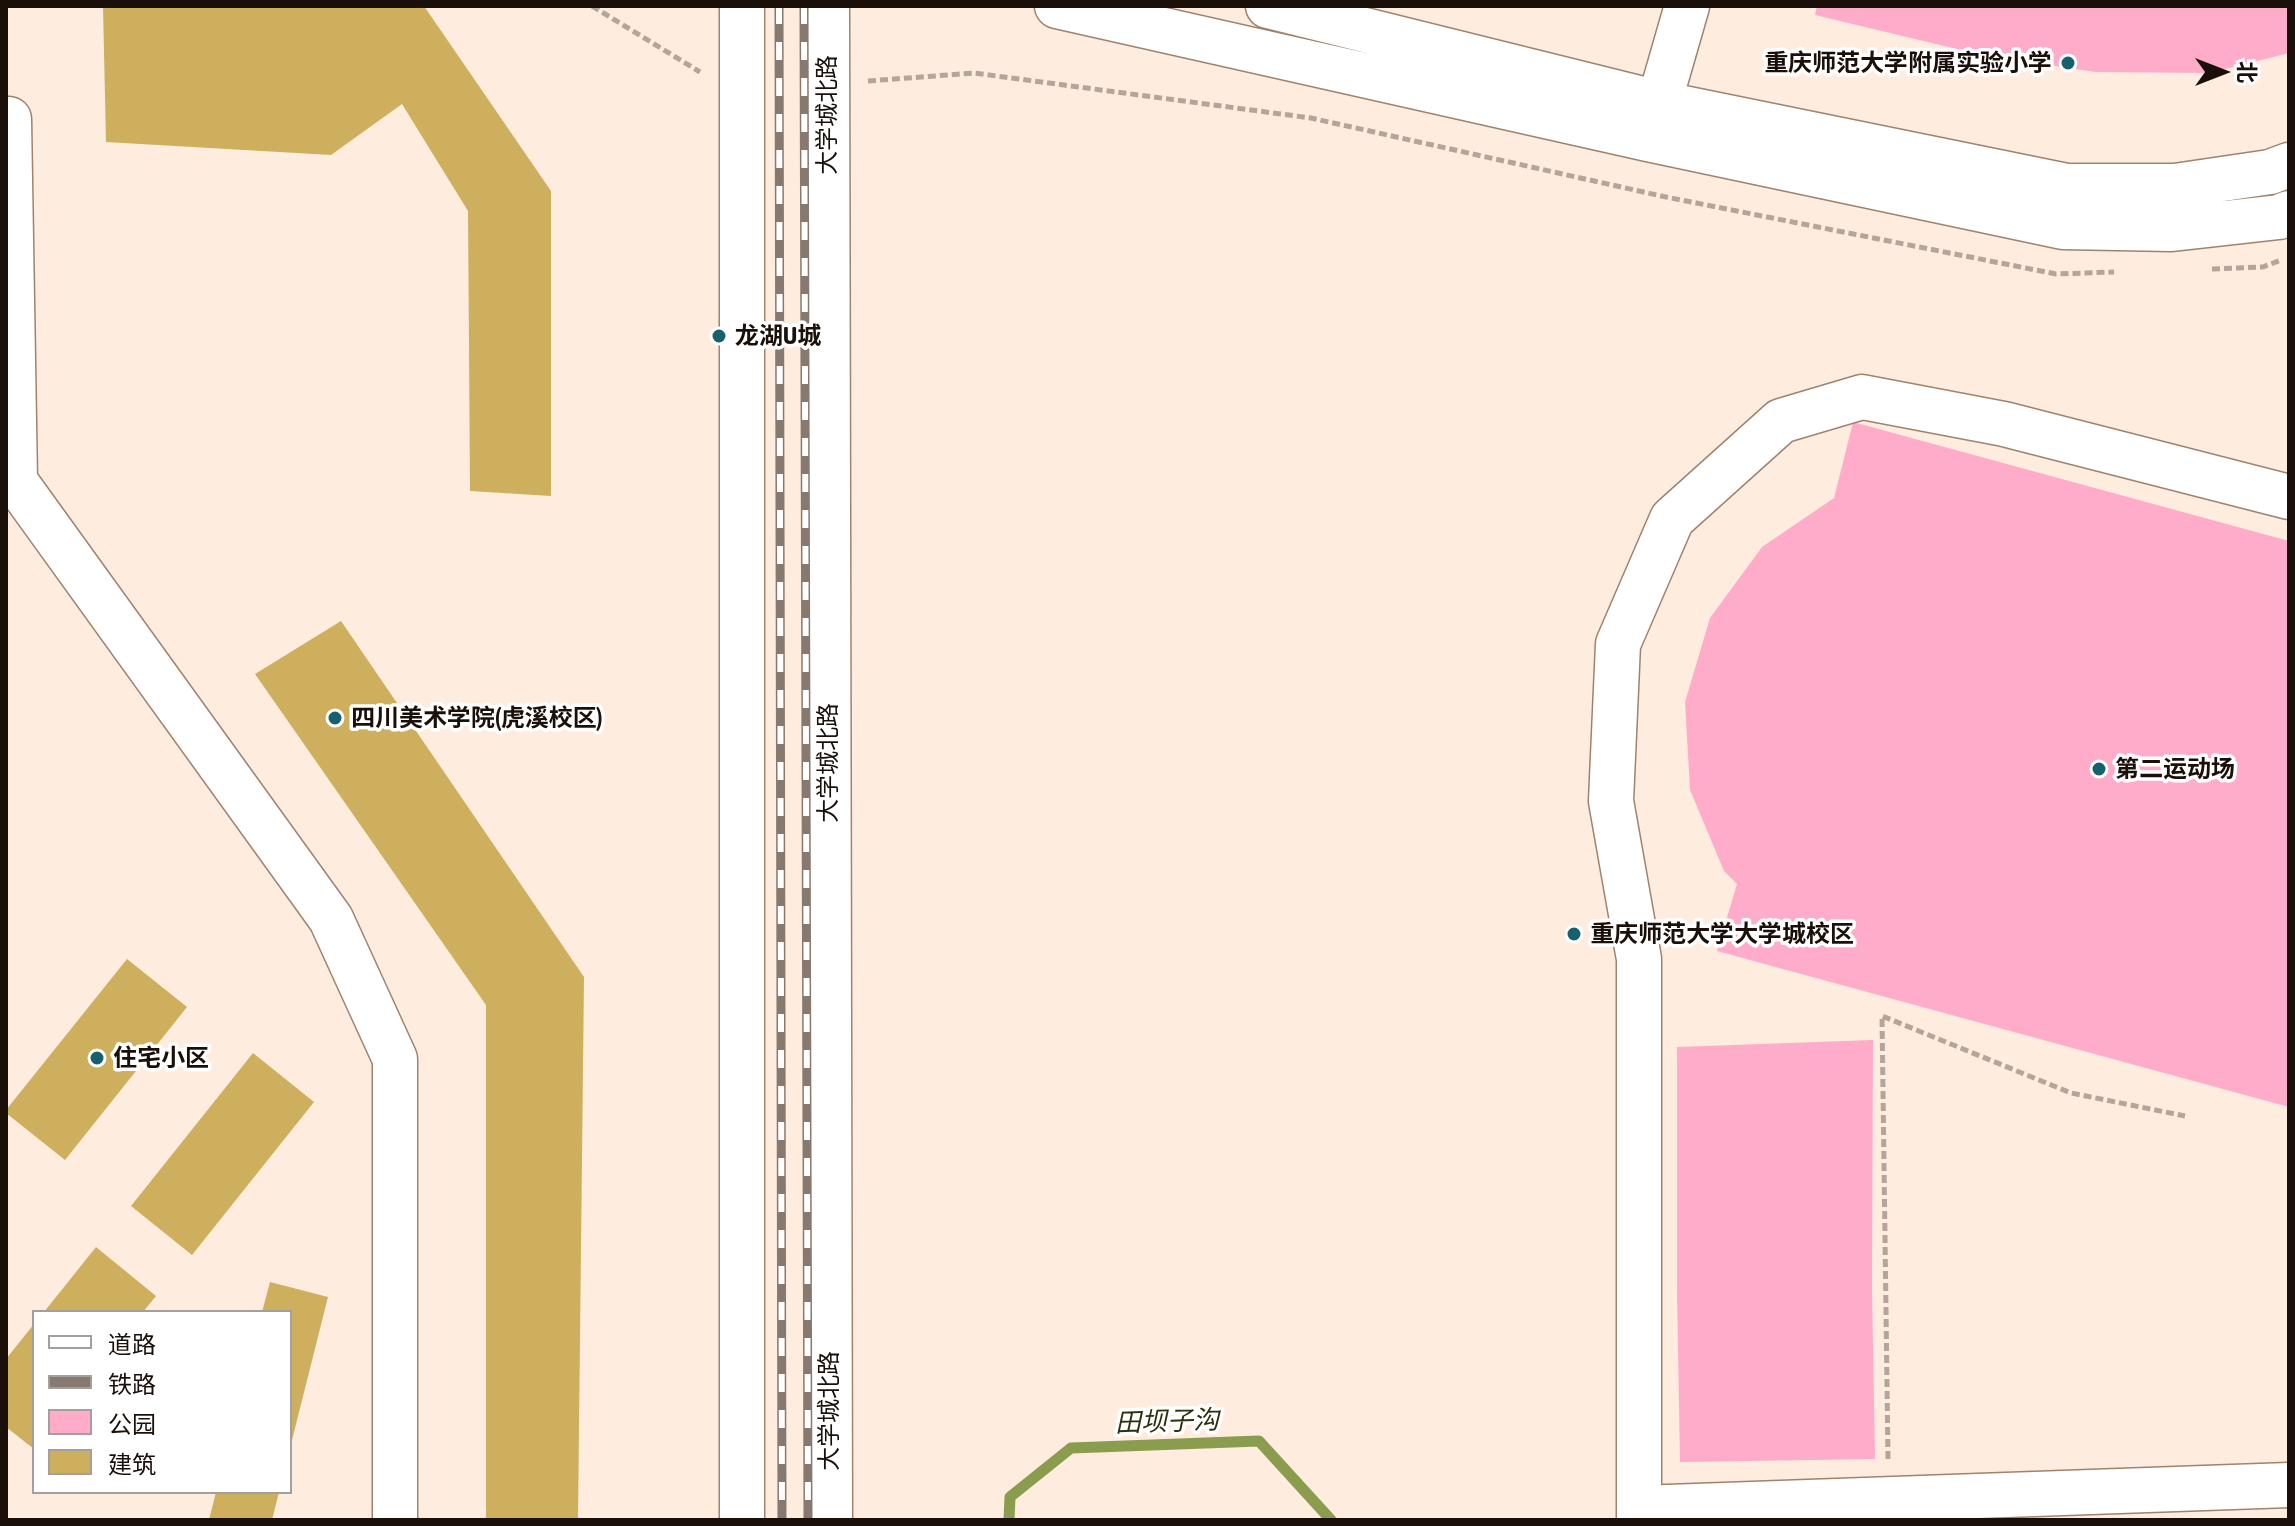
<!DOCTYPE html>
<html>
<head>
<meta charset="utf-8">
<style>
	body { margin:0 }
	#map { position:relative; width:2295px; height:1526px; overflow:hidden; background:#feecdf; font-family:"Asap Condensed","Noto Sans SC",sans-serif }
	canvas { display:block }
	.frame { position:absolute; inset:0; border:8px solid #1a1009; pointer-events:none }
	.legend { position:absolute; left:32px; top:1310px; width:260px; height:184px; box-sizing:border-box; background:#fff; border:2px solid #a39f9d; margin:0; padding:10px 14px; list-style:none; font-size:24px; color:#1a1009 }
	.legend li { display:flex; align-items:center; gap:16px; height:40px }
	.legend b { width:40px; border:2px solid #a39f9d }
	.north { position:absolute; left:2183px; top:32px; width:80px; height:80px; -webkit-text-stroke:6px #fff; paint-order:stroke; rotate:90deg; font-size:22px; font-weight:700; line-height:32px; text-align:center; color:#1a1009 }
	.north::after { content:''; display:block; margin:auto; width:28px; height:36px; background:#1a1009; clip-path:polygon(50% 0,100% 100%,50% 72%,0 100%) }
</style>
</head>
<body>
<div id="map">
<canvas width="2295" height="1526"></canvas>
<div class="frame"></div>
<ul class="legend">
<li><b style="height:10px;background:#fff"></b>道路</li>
<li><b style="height:10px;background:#87796f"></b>铁路</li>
<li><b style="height:22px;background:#feacc9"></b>公园</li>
<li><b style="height:22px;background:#cdaf5e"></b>建筑</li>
</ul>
<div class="north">北</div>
</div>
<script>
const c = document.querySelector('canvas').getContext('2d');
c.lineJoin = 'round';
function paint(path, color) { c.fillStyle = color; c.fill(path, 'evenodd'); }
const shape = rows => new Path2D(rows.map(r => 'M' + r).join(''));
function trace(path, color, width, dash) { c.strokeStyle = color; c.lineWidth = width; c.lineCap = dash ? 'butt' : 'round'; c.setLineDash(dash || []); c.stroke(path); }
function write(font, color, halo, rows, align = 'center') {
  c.font = font + ' "Asap Condensed","Noto Sans SC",sans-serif'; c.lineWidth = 7; c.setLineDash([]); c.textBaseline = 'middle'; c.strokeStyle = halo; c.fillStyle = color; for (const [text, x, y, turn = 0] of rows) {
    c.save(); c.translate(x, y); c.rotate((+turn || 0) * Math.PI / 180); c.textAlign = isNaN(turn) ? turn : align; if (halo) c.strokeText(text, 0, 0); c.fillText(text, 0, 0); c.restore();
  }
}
const green = shape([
	[1817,6,2289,6,2289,53,2209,73,2096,72,1982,55,1815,15],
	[1853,422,2289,541,2289,1107,1717,951,1737,884,1724,871,1690,790,1685,702,1710,618,1762,547,1834,498],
	[1873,1040,1872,1289,1875,1459,1680,1462,1677,1292,1677,1047]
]);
const stream = shape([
	[1009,1520,1010,1497,1071,1448,1259,1441,1331,1520]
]);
const building = shape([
	[103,6,424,6,551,191,551,496,470,491,468,211,402,104,331,155,106,142],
	[341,621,584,977,578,1520,486,1520,486,1005,255,674],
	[127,959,187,1007,65,1160,6,1113,6,1110],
	[253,1053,314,1102,192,1255,131,1206],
	[96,1247,156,1296,143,1312,44,1312],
	[270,1282,328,1297,291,1444,290,1312,262,1312],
	[34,1324,34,1449,6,1427,6,1359],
	[216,1492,279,1492,272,1520,209,1520]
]);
const path = shape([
	[592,6,700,72],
	[868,81,974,73,1311,118,1666,197,2056,274,2114,272],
	[2212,269,2263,267,2281,260],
	[1888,1459,1882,1016,2071,1093,2185,1116]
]);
const minor = shape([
	[1057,6,1648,139,2063,227,2172,229,2279,217,2289,213],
	[1268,6,1659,103,2067,186,2175,186,2270,172,2289,165],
	[6,119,9,119,15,481,331,919,395,1059,395,1520],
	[1651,131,1687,6],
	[1639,1508,2289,1485],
	[1639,1520,1639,959,1611,801,1618,644,1672,519,1781,421,1862,397,2004,424,2289,497]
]);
const major = shape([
	[827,6,830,1520],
	[742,1520,742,6]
]);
const rail = shape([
	[779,6,782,1520],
	[804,6,808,1520]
]);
const markers = [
	[2068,63,8,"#17616f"],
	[719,336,8,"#17616f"],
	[335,718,8,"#17616f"],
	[2099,769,8,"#17616f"],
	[1574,934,8,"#17616f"],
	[97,1058,8,"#17616f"]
];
const poiNames = [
	["重庆师范大学附属实验小学",2052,63,"right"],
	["龙湖U城",735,336],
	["四川美术学院(虎溪校区)",351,718],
	["第二运动场",2115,769],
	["重庆师范大学大学城校区",1590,934],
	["住宅小区",113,1058]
];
const streetNames = [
	["大学城北路",827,115,-90],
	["大学城北路",828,763,-90],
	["大学城北路",829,1411,-90]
];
const waterNames = [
	["田坝子沟",1167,1422,-2]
];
paint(green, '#feacc9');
trace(stream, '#8a9d4f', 11);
paint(building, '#cdaf5e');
trace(minor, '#9e836f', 47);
trace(major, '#9e836f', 47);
trace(path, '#b4a499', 5, [8, 4]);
trace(minor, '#fff', 44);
trace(major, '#fff', 44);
trace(rail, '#87796f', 9);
trace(rail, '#fff', 6, [18]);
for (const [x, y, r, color] of markers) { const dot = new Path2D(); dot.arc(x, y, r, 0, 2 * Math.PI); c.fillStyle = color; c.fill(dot); trace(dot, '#fff', 3); }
write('bold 24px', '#1a1009', '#fff', poiNames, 'left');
write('24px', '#1a1009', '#fff', streetNames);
write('italic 26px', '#28300e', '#fff', waterNames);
</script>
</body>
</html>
